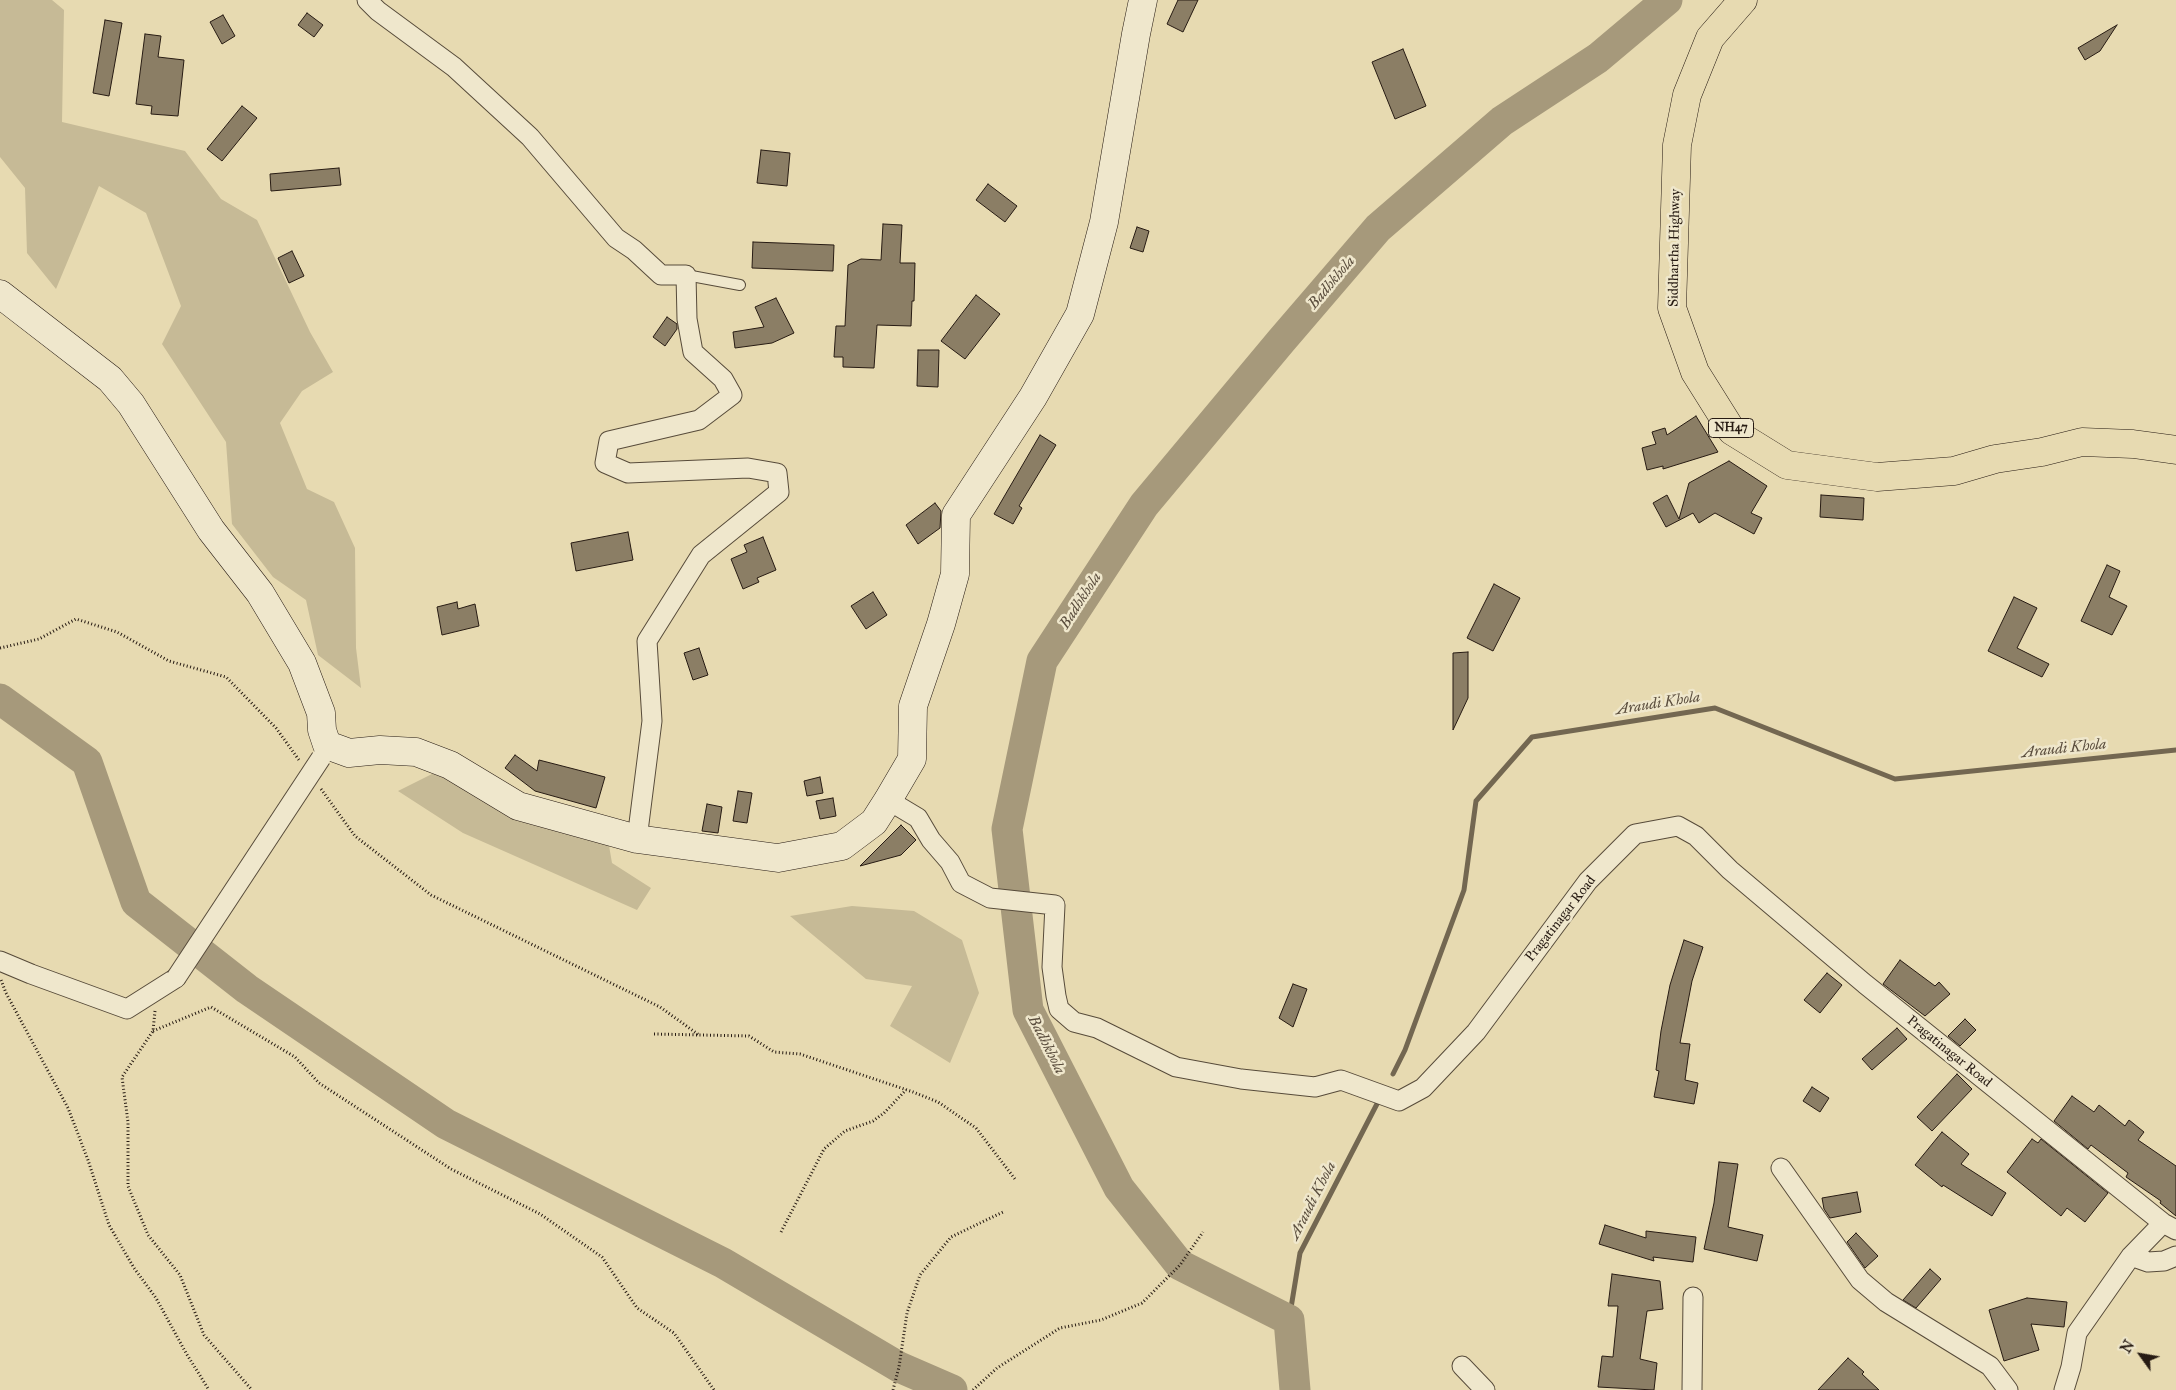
<!DOCTYPE html>
<html>
<head>
<meta charset="utf-8">
<style>
	body { margin:0 }
	#map { position:relative; width:2176px; height:1390px; overflow:hidden; background:#e7dab1; font-family:"IM FELL Great Primer",serif }
	canvas { display:block }
	.north { position:absolute; left:2116px; top:1330px; width:50px; height:50px; -webkit-text-stroke:4px #efe7cc; paint-order:stroke; rotate:302deg; font-size:14px; font-weight:700; line-height:20px; text-align:center; color:#271b13 }
	.north::after { content:''; display:block; margin:auto; width:18px; height:22px; background:#271b13; clip-path:polygon(50% 0,100% 100%,50% 72%,0 100%) }
</style>
</head>
<body>
<div id="map">
<canvas width="2176" height="1390"></canvas>
<div class="north">N</div>
</div>
<script>
const c = document.querySelector('canvas').getContext('2d');
c.lineJoin = 'round';
function paint(path, color) { c.fillStyle = color; c.fill(path, 'evenodd'); }
const shape = rows => new Path2D(rows.map(r => 'M' + r).join(''));
function trace(path, color, width, dash) { c.strokeStyle = color; c.lineWidth = width; c.lineCap = dash ? 'butt' : 'round'; c.setLineDash(dash || []); c.stroke(path); }
function write(font, color, halo, rows, align = 'center') {
  c.font = font + ' "IM FELL Great Primer",serif'; c.lineWidth = 5; c.setLineDash([]); c.textBaseline = 'middle'; c.strokeStyle = halo; c.fillStyle = color; for (const [text, x, y, turn = 0] of rows) {
    c.save(); c.translate(x, y); c.rotate((+turn || 0) * Math.PI / 180); c.textAlign = isNaN(turn) ? turn : align; if (halo) c.strokeText(text, 0, 0); c.fillText(text, 0, 0); c.restore();
  }
}
const green = shape([
	[0,0,52,0,64,10,62,122,185,151,221,199,257,220,310,332,333,372,302,391,280,423,307,489,334,502,355,548,356,648,361,688,318,655,306,600,273,577,232,524,226,442,162,344,181,306,146,213,99,186,56,289,27,253,25,188,0,157],
	[436,772,607,834,612,863,651,888,637,910,463,833,398,791],
	[852,906,914,911,962,940,979,993,950,1063,890,1026,912,986,866,979,790,916]
]);
const stream = shape([
	[1393,1074,1405,1050,1464,890,1476,801,1532,737,1715,708,1895,779,2176,750],
	[1289,1320,1300,1253,1379,1100]
]);
const river = shape([
	[0,699,87,762,136,902,247,989,446,1124,723,1263,899,1367,952,1390],
	[1295,1390,1289,1320,1180,1265,1119,1188,1028,1010,1007,829,1042,661,1144,505,1281,341,1378,228,1502,121,1598,58,1667,0]
]);
const building = shape([
	[1178,0,1198,0,1183,32,1167,24,1178,0],
	[307,13,323,25,314,37,298,25,307,13],
	[223,15,235,36,222,44,210,22,223,15],
	[105,20,122,23,109,96,93,93,105,20],
	[2117,25,2100,51,2085,60,2078,48,2117,25],
	[145,34,161,36,158,57,184,60,178,116,151,114,152,106,136,104,145,34],
	[1403,49,1426,106,1395,119,1372,62,1403,49],
	[242,106,257,118,222,161,207,149,242,106],
	[761,150,790,153,787,186,757,183,761,150],
	[339,168,341,185,271,191,270,174,339,168],
	[988,184,1017,206,1005,222,976,200,988,184],
	[883,224,902,225,900,263,915,263,914,301,912,301,911,326,877,325,874,368,843,367,843,357,834,357,836,326,845,326,848,265,861,259,881,260,883,224],
	[1137,227,1149,231,1143,252,1130,248,1137,227],
	[753,242,834,245,833,271,752,268,753,242],
	[292,251,304,276,289,283,278,258,292,251],
	[976,295,1000,314,965,359,941,341,976,295],
	[776,298,794,333,772,343,735,348,733,332,764,327,755,307,776,298],
	[667,317,677,324,677,329,665,346,653,337,667,317],
	[918,350,939,350,938,387,917,386,918,350],
	[1696,416,1718,452,1663,469,1663,466,1647,470,1642,448,1656,444,1652,432,1665,428,1667,435,1696,416],
	[1040,435,1056,445,1019,506,1022,508,1013,524,994,514,1040,435],
	[1729,461,1767,486,1751,513,1762,518,1754,534,1715,513,1699,523,1693,513,1666,527,1653,503,1667,495,1679,519,1689,483,1729,461],
	[1821,495,1864,498,1863,520,1820,517,1821,495],
	[935,503,941,511,940,528,918,544,906,525,935,503],
	[628,532,633,560,576,571,571,543,628,532],
	[763,537,776,570,757,578,759,582,743,589,731,559,747,552,744,545,763,537],
	[2107,565,2120,571,2109,597,2127,606,2112,635,2081,621,2107,565],
	[1494,584,1520,598,1493,651,1467,638,1494,584],
	[873,592,887,615,866,629,851,606,873,592],
	[2014,597,2037,608,2017,648,2049,664,2042,677,1988,651,2014,597],
	[457,602,458,609,475,604,479,626,442,635,437,607,457,602],
	[699,648,708,675,693,680,684,653,699,648],
	[1468,652,1468,698,1453,730,1453,653,1468,652],
	[515,755,537,771,539,760,605,777,596,808,535,791,505,768,515,755],
	[820,777,823,793,807,796,804,781,820,777],
	[738,791,752,793,747,823,733,821,738,791],
	[833,798,836,816,820,819,816,801,833,798],
	[707,804,722,807,718,833,702,831,707,804],
	[901,825,916,840,901,855,860,866,901,825],
	[1684,940,1703,947,1692,981,1680,1043,1690,1044,1685,1080,1698,1083,1694,1104,1654,1097,1659,1071,1656,1070,1661,1031,1670,985,1684,940],
	[1900,960,1935,986,1939,982,1950,994,1925,1016,1883,984,1900,960],
	[1827,973,1842,985,1820,1013,1804,1000,1827,973],
	[1293,984,1307,989,1293,1027,1279,1018,1293,984],
	[1965,1019,1976,1030,1960,1046,1948,1036,1965,1019],
	[1897,1028,1907,1039,1872,1070,1862,1059,1897,1028],
	[1957,1074,1972,1089,1932,1131,1917,1117,1957,1074],
	[1812,1087,1829,1098,1820,1112,1803,1101,1812,1087],
	[2072,1096,2094,1112,2099,1105,2125,1126,2129,1120,2144,1132,2138,1140,2176,1166,2176,1216,2160,1203,2161,1201,2126,1177,2128,1173,2091,1145,2088,1149,2054,1121,2072,1096],
	[1942,1132,1969,1154,1961,1164,2006,1193,1992,1216,1943,1185,1942,1187,1915,1165,1942,1132],
	[2032,1139,2038,1143,2041,1139,2108,1193,2085,1222,2067,1208,2061,1216,2007,1172,2032,1139],
	[1719,1162,1738,1164,1728,1227,1763,1235,1757,1261,1704,1249,1714,1203,1719,1162],
	[1857,1192,1861,1212,1830,1218,1824,1209,1822,1198,1857,1192],
	[1605,1225,1646,1238,1646,1231,1696,1237,1693,1262,1653,1257,1654,1261,1599,1244,1605,1225],
	[1856,1233,1878,1256,1865,1268,1847,1242,1856,1233],
	[1930,1269,1941,1279,1916,1308,1903,1300,1930,1269],
	[1612,1274,1660,1281,1663,1309,1647,1311,1640,1359,1657,1363,1654,1390,1598,1387,1602,1356,1613,1357,1618,1306,1608,1306,1612,1274],
	[2027,1298,2067,1302,2064,1327,2031,1324,2039,1350,2004,1361,1989,1310,2027,1298],
	[1848,1358,1864,1372,1862,1374,1879,1390,1818,1390,1848,1358]
]);
const path = shape([
	[0,648,39,639,76,619,117,632,169,661,226,677,276,728,299,760],
	[321,789,355,836,431,895,660,1007,699,1035],
	[1,980,6,993,68,1108,88,1160,109,1225,134,1268,156,1298,186,1353,209,1390],
	[155,1011,153,1031,122,1077,128,1122,128,1186,148,1235,180,1275,204,1335,252,1390],
	[153,1031,211,1007,295,1057,319,1083,451,1169,540,1214,602,1257,637,1308,674,1333,714,1390],
	[654,1034,749,1036,774,1052,800,1054,913,1092,938,1102,976,1128,1015,1179],
	[781,1232,824,1149,845,1131,873,1121,884,1113,906,1090],
	[893,1390,899,1367,907,1313,920,1275,951,1237,1003,1212],
	[973,1390,997,1368,1060,1328,1101,1320,1142,1303,1180,1265,1203,1232]
]);
const lane = shape([
	[686,275,740,285]
]);
const street = shape([
	[367,0,378,11,454,67,530,137,616,238,634,250,661,275,686,275,687,319,693,352,723,379,732,395,699,420,609,441,605,463,628,473,748,468,777,473,779,492,701,555,647,641,652,721,637,839],
	[888,800,918,818,931,840,950,862,961,883,990,898,1055,905,1052,967,1056,996,1059,1009,1074,1022,1097,1028,1176,1067,1241,1079,1315,1087,1341,1080,1399,1101,1423,1088,1476,1032,1588,881,1635,834,1678,826,1696,836,1730,870,1865,984,2163,1223,2176,1230],
	[0,961,31,974,127,1009,176,978],
	[1781,1168,1860,1280,1886,1302,1990,1366,2008,1390],
	[2131,1256,2148,1262,2164,1261,2176,1256],
	[1462,1366,1485,1390],
	[1692,1390,1693,1297],
	[2064,1390,2071,1367,2077,1333,2131,1256,2163,1223]
]);
const secondary = shape([
	[0,294,110,379,131,404,211,530,260,593,302,663,321,713,322,730,327,745,349,753,380,750,416,752,450,765,518,806,637,839,778,858,842,846,874,822,888,800,912,759,913,706,941,624,955,574,956,515,1033,397,1080,314,1104,222,1136,34,1143,0]
]);
const highway = shape([
	[1743,0,1710,38,1687,95,1677,145,1672,308,1695,372,1732,431,1787,465,1877,477,1954,471,1995,459,2042,452,2082,442,2133,444,2176,450]
]);
const streetBridge = shape([
	[176,978,321,758]
]);
const shields = [
	[1731,428,45]
];
const shieldNames = [
	["NH47",1731,428]
];
const streetNames = [
	["Siddhartha Highway",1675,248,-89],
	["Pragatinagar Road",1561,919,-52],
	["Pragatinagar Road",1949,1052,39]
];
const waterNames = [
	["Badhkhola",1332,283,-50],
	["Badhkhola",1081,601,-57],
	["Araudi Khola",1658,704,-9],
	["Araudi Khola",2064,749,-6],
	["Badhkhola",1046,1045,63],
	["Araudi Khola",1313,1201,-63]
];
paint(green, '#c6ba96');
trace(stream, '#736751', 5);
trace(river, '#a6997b', 31);
paint(building, '#8b7e65');
trace(building, '#271b13', 1);
trace(lane, '#574b3a', 12);
trace(street, '#574b3a', 21);
trace(secondary, '#271b13', 29);
trace(highway, '#271b13', 29);
trace(path, '#271b13', 3, [1, 2.5]);
trace(lane, '#efe7cc', 10);
trace(street, '#efe7cc', 19);
trace(secondary, '#efe7cc', 28);
trace(highway, '#e7dab1', 28);
trace(streetBridge, '#574b3a', 21, []);
trace(streetBridge, '#efe7cc', 19);
for (const [x, y, w] of shields) { const box = new Path2D(); box.roundRect(x - w / 2, y - 9.5, w, 19, 4); c.fillStyle = '#efe7cc'; c.fill(box); trace(box, '#271b13', 1); }
write('bold 12px', '#271b13', null, shieldNames);
write('14px', '#271b13', '#efe7cc', streetNames);
write('italic 15px', '#5a4d3d', '#efe7cc', waterNames);
</script>
</body>
</html>
